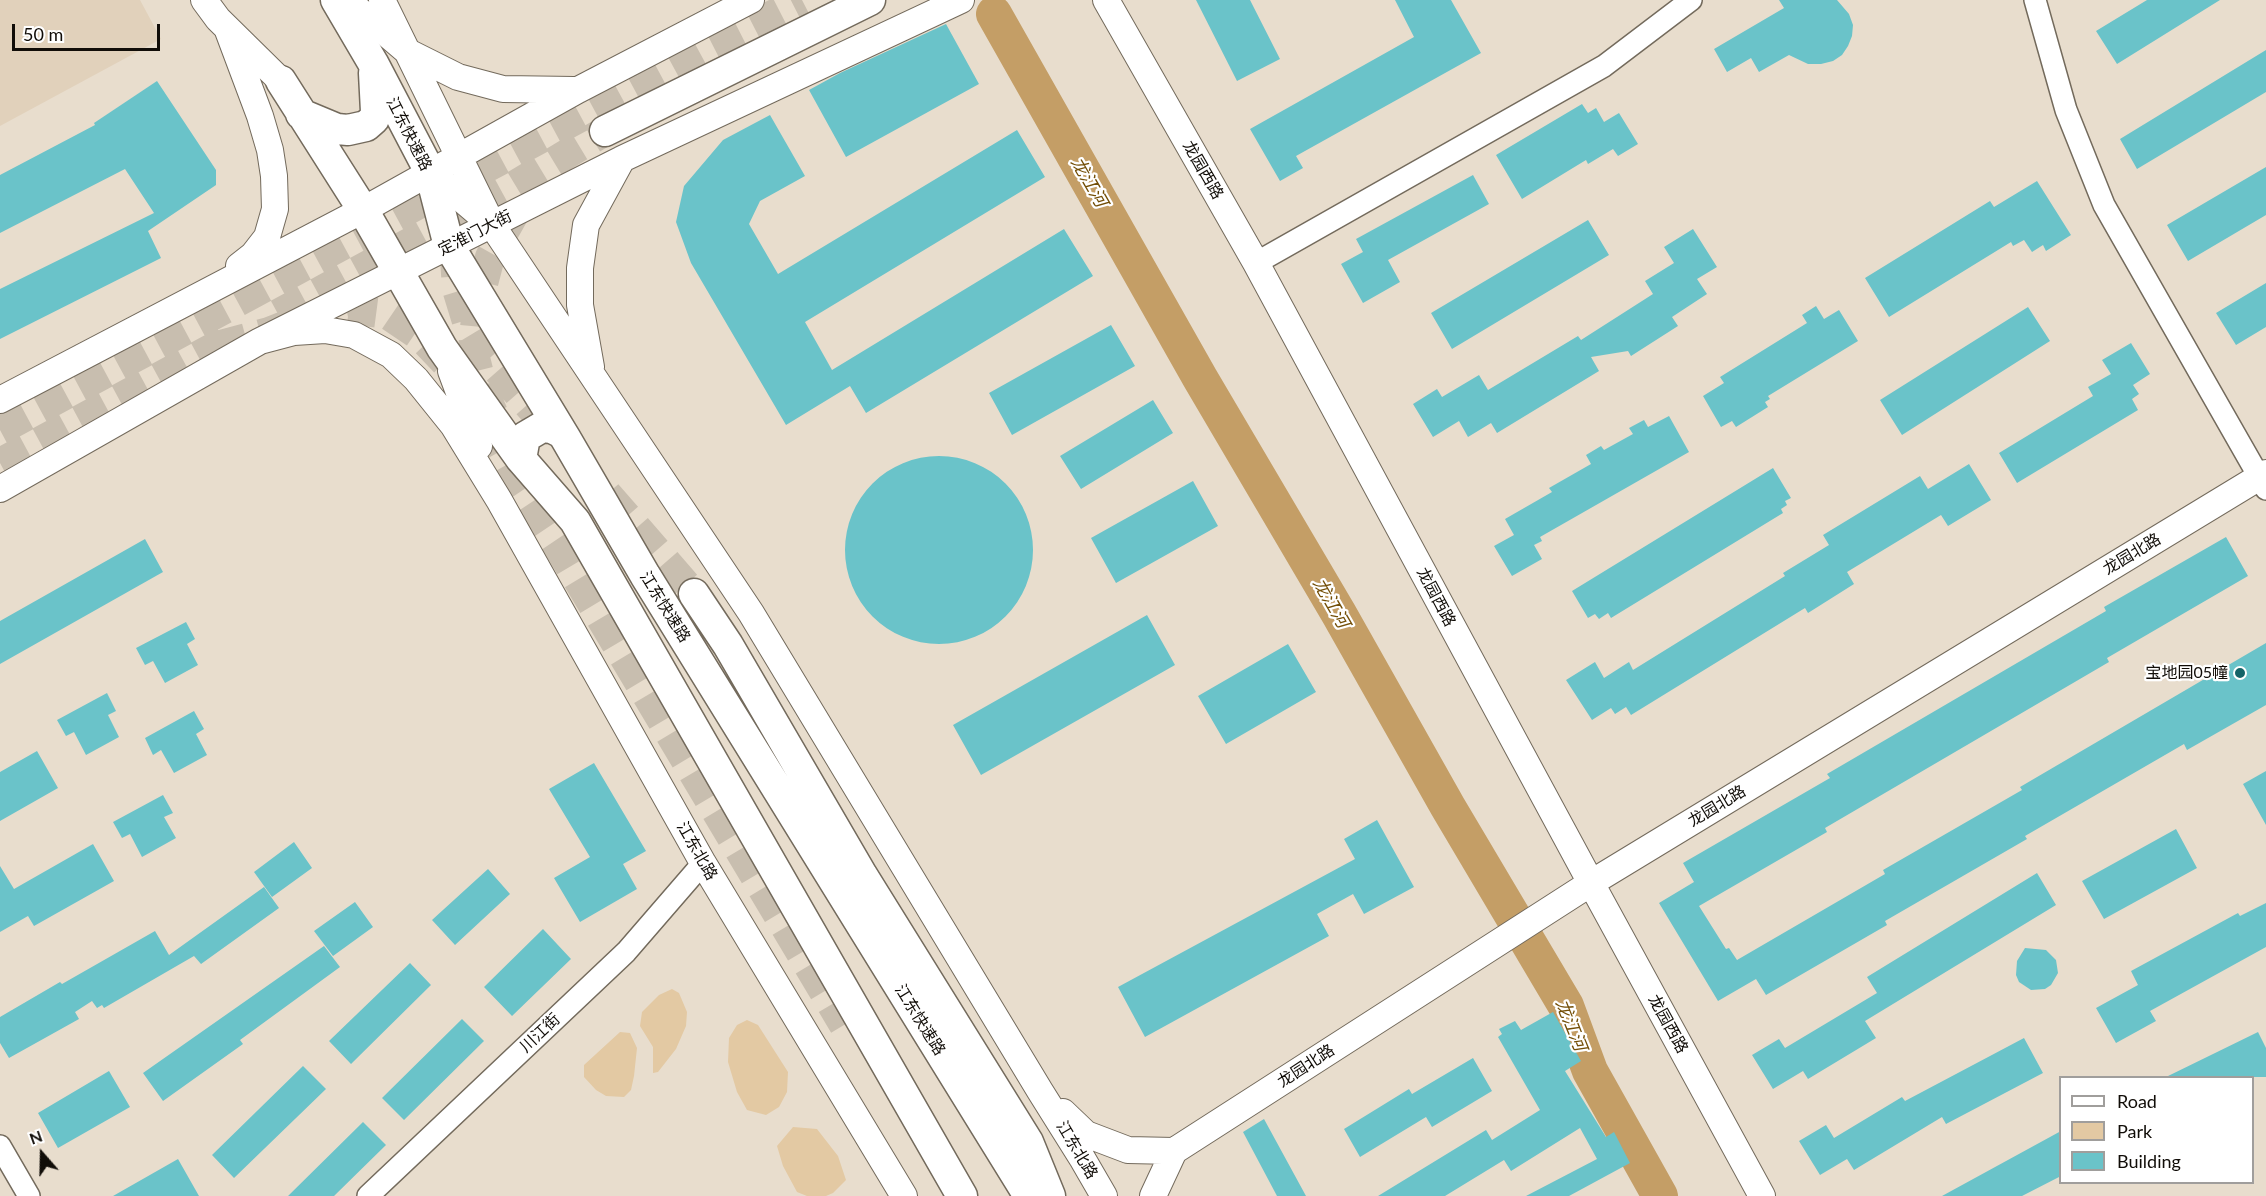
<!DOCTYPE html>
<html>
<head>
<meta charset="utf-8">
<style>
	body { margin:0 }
	#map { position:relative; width:2266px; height:1196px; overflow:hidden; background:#e8ddcd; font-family:Lato,sans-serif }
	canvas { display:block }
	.legend { position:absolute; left:2059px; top:1076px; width:195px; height:108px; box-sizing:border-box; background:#fff; border:2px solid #a09e9c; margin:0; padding:8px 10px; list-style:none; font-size:18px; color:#110d08 }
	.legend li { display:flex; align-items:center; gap:12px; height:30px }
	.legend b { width:30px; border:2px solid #a09e9c }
	.north { position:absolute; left:12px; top:1124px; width:60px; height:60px; -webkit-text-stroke:4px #fff; paint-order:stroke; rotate:340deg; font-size:16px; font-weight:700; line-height:24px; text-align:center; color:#110d08 }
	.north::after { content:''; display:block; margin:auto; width:21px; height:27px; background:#110d08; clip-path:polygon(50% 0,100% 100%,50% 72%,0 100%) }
	.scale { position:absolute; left:12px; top:24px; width:148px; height:27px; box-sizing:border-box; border:3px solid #110d08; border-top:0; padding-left:8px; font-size:18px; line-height:21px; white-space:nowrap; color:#110d08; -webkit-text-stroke:4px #fff; paint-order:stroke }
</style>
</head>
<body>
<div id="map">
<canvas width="2266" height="1196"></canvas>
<ul class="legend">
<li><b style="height:8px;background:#fff"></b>Road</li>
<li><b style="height:16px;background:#e3c9a3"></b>Park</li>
<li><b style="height:16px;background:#6ac3c9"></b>Building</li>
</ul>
<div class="north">N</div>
<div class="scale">50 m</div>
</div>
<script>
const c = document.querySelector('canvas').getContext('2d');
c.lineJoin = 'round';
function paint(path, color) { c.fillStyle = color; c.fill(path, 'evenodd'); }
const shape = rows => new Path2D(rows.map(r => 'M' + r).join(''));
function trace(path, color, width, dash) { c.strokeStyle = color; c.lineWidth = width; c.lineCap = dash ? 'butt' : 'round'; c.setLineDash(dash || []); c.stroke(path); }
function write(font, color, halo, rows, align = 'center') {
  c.font = font + ' Lato,"Noto Sans SC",sans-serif'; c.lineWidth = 4.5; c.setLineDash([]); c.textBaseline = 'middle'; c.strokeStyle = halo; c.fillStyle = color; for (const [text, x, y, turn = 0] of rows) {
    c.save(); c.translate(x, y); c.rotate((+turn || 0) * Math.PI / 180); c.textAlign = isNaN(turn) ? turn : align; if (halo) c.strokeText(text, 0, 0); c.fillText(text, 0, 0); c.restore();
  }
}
const built = shape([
	[0,0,140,0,161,39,0,126]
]);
const green = shape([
	[672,989,679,993,687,1012,686,1026,676,1049,658,1072,653,1073,653,1047,640,1026,642,1012,659,995],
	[747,1020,758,1025,788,1072,787,1092,779,1107,766,1115,747,1110,737,1092,728,1062,729,1038,737,1025],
	[620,1032,630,1033,637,1048,634,1076,631,1090,624,1097,606,1096,596,1090,584,1077,584,1065],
	[793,1127,817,1129,838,1156,846,1180,833,1193,826,1196,807,1196,797,1192,783,1166,777,1146]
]);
const river = shape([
	[994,14,1200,378,1339,614,1448,807,1566,1006,1590,1071,1660,1196]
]);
const building = shape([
	[1196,0,1250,0,1280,59,1237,81],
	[1395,0,1451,0,1481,53,1296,156,1303,168,1280,181,1250,129,1414,37],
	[1779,0,1837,0,1849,14,1853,25,1852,36,1848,46,1842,55,1833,61,1821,64,1808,64,1789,55,1759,72,1751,58,1727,72,1714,49,1784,8],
	[2147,0,2220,0,2117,64,2096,31],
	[946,24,979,84,846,157,809,90,840,73],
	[2266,50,2266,92,2137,169,2120,139],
	[157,81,216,170,216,185,148,231,161,258,0,339,0,289,154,213,125,169,0,233,0,175,95,125,94,123],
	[1582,104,1588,113,1596,108,1604,122,1619,113,1638,144,1618,156,1613,149,1588,164,1586,160,1522,199,1496,155],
	[770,115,805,176,760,201,749,224,778,274,1017,130,1045,177,805,322,832,370,1064,229,1093,276,866,413,850,386,786,425,691,263,676,222,684,186,723,140],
	[2266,167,2266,215,2188,261,2167,225],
	[1473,175,1489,204,1388,260,1400,282,1363,303,1341,264,1363,252,1356,239],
	[2037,181,2071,235,2046,251,2043,245,2032,252,2024,240,2013,246,2011,242,1889,317,1865,278,1990,201,1994,207],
	[1588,220,1609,255,1452,349,1431,313],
	[1693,229,1717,267,1697,279,1707,294,1672,317,1678,326,1631,356,1628,351,1591,357,1599,371,1497,433,1491,423,1468,437,1459,421,1433,437,1413,404,1437,389,1442,397,1479,375,1488,390,1578,336,1581,340,1653,294,1645,281,1674,263,1664,247],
	[2266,283,2266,327,2236,345,2216,313],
	[1816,306,1824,319,1839,310,1858,341,1768,396,1770,399,1765,402,1768,407,1736,427,1732,421,1721,427,1703,396,1724,383,1720,377,1807,323,1802,315],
	[2028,307,2050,341,1902,435,1880,400],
	[1111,325,1135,366,1012,435,989,393],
	[2131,343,2150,374,2133,385,2139,394,2132,399,2138,410,2017,483,1999,453,2093,396,2088,387,2111,374,2102,360],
	[1153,400,1173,433,1081,489,1060,456],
	[1669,416,1689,452,1540,537,1542,541,1534,545,1542,559,1512,576,1494,546,1514,535,1505,519,1552,492,1549,488,1591,464,1586,455,1601,446,1604,450,1633,434,1629,428,1644,420,1648,427],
	'845 550a94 94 0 1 1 188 0a94 94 0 1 1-188 0Z',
	[1969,464,1991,500,1948,526,1941,515,1847,572,1854,584,1808,613,1805,608,1631,715,1626,707,1615,714,1611,708,1592,720,1566,680,1595,662,1604,678,1629,662,1633,670,1785,576,1783,573,1829,545,1823,535,1920,476,1928,489],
	[1773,468,1791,498,1785,501,1787,505,1781,509,1783,513,1611,618,1608,613,1599,619,1595,614,1588,618,1572,591],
	[1193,481,1218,526,1116,583,1091,538],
	[2226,537,2248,576,2107,658,2109,662,1825,828,1827,832,1699,906,1726,949,1729,948,1737,960,1885,874,1883,870,2022,790,2020,787,2266,643,2266,705,2187,750,2184,744,2025,836,2027,839,1885,921,1887,925,1766,995,1756,979,1718,1001,1659,903,1694,882,1683,863,1830,778,1827,774,2106,611,2104,607],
	[145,539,163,572,0,664,0,621],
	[1147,615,1175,665,981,775,953,725],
	[186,622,195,639,187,644,198,665,165,683,153,661,145,665,136,648],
	[1288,644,1316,692,1226,744,1198,696],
	[107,693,116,711,108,715,119,737,86,755,74,732,66,736,57,720],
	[194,711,204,729,196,734,207,755,174,773,161,750,153,755,145,738],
	[37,751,58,788,0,821,0,772],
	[594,763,646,851,623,864,637,889,580,922,554,878,590,857,549,789],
	[2266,771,2266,825,2243,784],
	[163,795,173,813,164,817,176,838,142,857,130,834,122,838,113,822],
	[1377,820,1414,887,1364,914,1353,894,1317,914,1329,936,1145,1037,1118,987,1355,859,1344,839],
	[2176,829,2197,868,2104,919,2082,881],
	[294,842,312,868,272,897,254,872],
	[93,844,114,881,34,926,28,916,0,932,0,866,14,889],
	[488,869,510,894,455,945,432,920],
	[2037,873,2056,905,1865,1021,1876,1038,1808,1079,1803,1071,1773,1089,1752,1055,1779,1039,1785,1048,1877,993,1867,977],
	[264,887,279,908,201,964,194,956,104,1008,102,1005,97,1008,92,1001,75,1012,79,1019,9,1058,0,1043,0,1017,60,982,62,984,155,931,169,955],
	[355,902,373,927,333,956,314,931],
	[2266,903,2266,947,2150,1011,2156,1021,2116,1043,2096,1008,2138,985,2131,971,2238,913,2240,916],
	[543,929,571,959,512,1016,484,987],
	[324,946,340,967,240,1040,243,1044,163,1101,143,1073],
	[2025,948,2046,950,2056,960,2058,973,2051,985,2045,989,2031,990,2019,982,2016,975,2017,961],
	[410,963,431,985,351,1064,329,1041],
	[1553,1012,1581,1061,1565,1071,1606,1137,1614,1132,1630,1163,1569,1196,1526,1196,1597,1159,1580,1128,1511,1171,1504,1160,1445,1196,1378,1196,1486,1130,1492,1140,1540,1110,1498,1037,1502,1034,1499,1029,1515,1021,1521,1030],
	[462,1019,484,1041,404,1120,382,1098],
	[2258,1032,2266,1048,2266,1077,2166,1077],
	[2024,1038,2043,1073,1946,1124,1942,1117,1854,1170,1847,1159,1820,1175,1799,1141,1826,1125,1834,1138,1902,1097,1905,1101],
	[1473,1058,1492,1091,1432,1127,1426,1117,1360,1157,1344,1129,1409,1089,1412,1094],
	[303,1066,326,1089,234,1178,212,1155],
	[109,1071,130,1107,58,1148,38,1113],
	[1264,1119,1306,1196,1277,1196,1243,1132],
	[363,1122,386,1145,334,1196,288,1196],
	[2061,1131,2061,1176,2022,1196,1942,1196],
	[178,1159,199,1196,113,1196]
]);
const highwayTunnel = shape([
	[458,247,455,258,457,289,469,328,487,358,553,433],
	[278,314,509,189,605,131],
	[217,346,269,332,307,317,349,309,387,314,421,337,445,362],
	[493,413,483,390,473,350,477,307,490,257,514,214],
	[484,426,520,490,559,548,844,1025],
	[0,430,712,46,802,0],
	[0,463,235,336],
	[607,494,694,594]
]);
const minor = shape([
	[2035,0,2066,110,2104,205,2266,489],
	[1256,263,1604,66,1691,0],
	[0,1146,29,1196],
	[368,1196,626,952,703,863]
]);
const major = shape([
	[204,0,218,19,281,81],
	[347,0,408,52,458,77,503,89,574,90],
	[382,0,488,216],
	[1106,0,1256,263,1591,883,1762,1196],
	[227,28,260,116,270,150,274,176,275,209,267,237,253,255,239,266],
	[430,172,492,225,751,613,1040,1091,1082,1158,1104,1196],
	[260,341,294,332,325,330,354,335,391,355,416,379,453,425,499,500,703,863,904,1196],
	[591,367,580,305,580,268,586,225,622,159],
	[451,371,479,446],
	[0,400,363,210,578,90,751,0],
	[0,489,260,341,622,159,961,0],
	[1063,1112,1086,1134,1128,1150,1174,1151],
	[1174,1151,1591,883,2266,473],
	[1153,1196,1174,1151]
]);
const highway = shape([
	[336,0,373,63,430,172,449,246,566,439,645,575,1029,1196],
	[281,81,363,210,442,348,521,459,575,521,962,1196],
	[301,114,337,129,348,130,366,126,374,119,376,112,374,73],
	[605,131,870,0],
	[521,459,525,437,542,427,552,428,562,433],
	[694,594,728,645,862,875,1028,1142,1050,1196]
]);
const markers = [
	[2240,673,6,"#146468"]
];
const streetNames = [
	["江东快速路",409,134,63],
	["龙园西路",1203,170,60],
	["定淮门大街",475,233,-27],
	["龙园北路",2132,554,-31],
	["龙园西路",1436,597,62],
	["江东快速路",665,607,58],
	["龙园北路",1717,806,-31],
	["江东北路",697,851,60],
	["江东快速路",920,1020,58],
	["龙园西路",1668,1024,61],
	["川江街",540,1033,-43],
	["龙园北路",1306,1066,-33],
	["江东北路",1077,1150,59]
];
const poiNames = [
	["宝地园05幢",2228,673]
];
const waterNames = [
	["龙江河",1089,182,60],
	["龙江河",1331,603,60],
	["龙江河",1571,1025,68]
];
paint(built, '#e1d1bb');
paint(green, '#e3c9a3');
trace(river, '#c49e66', 36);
paint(building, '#6ac3c9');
trace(highwayTunnel, '#c8beaf', 30, [30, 15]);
trace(minor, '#736a5c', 24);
trace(major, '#736a5c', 28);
trace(highway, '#736a5c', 33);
trace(minor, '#fff', 21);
trace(major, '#fff', 26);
trace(highway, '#fff', 30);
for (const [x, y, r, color] of markers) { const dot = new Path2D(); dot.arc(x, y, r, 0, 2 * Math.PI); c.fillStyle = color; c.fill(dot); trace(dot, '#fff', 2); }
write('16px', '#110d08', '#fff', streetNames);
write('16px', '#110d08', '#fff', poiNames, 'right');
write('italic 18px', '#734e06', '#fff', waterNames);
</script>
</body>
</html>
